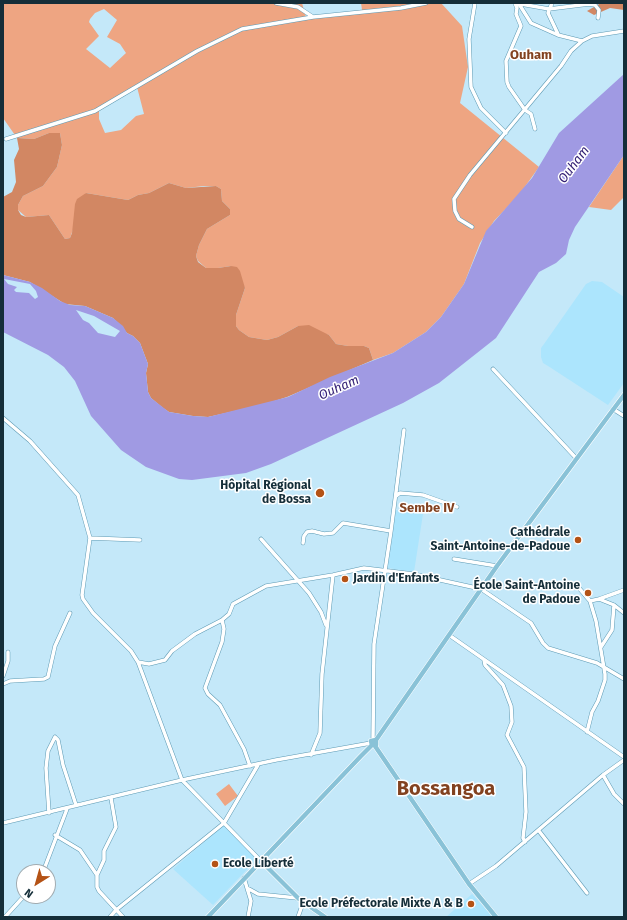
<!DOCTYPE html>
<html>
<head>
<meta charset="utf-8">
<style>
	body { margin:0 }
	#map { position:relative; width:627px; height:920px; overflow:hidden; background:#c4e8f9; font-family:"Fira Sans",sans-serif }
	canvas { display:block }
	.frame { position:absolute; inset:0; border:4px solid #152e39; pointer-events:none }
	.north { position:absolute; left:16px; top:864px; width:40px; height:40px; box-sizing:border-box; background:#fff; border:1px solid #a1abb0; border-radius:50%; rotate:217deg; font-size:11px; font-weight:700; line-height:16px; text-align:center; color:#152e39 }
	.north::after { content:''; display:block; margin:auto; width:14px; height:18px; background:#b45215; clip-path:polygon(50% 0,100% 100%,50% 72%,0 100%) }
</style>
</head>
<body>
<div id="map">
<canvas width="627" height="920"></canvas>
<div class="frame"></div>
<div class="north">N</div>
</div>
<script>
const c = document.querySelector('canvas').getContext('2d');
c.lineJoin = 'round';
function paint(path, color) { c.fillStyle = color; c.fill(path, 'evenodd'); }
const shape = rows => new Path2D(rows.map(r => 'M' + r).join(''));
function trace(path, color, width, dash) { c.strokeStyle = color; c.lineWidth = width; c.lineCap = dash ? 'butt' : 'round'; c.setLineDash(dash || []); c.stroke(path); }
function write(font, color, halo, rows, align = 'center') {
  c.font = font + ' "Fira Sans",sans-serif'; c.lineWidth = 3; c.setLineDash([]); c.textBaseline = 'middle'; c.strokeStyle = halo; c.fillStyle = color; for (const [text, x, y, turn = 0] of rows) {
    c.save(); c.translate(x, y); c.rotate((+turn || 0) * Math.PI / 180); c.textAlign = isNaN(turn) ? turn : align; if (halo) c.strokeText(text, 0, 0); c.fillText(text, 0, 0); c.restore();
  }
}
const built = shape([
	[592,281,602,282,624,297,624,383,608,405,548,366,543,363,541,357,541,348,544,344,586,284],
	[396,510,423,514,414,572,388,568],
	[224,825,257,859,213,905,173,869],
	[472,894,493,917,446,917]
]);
const green = shape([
	[3,3,302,3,306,17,362,10,361,3,441,3,462,26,468,67,460,103,539,167,519,195,494,221,480,243,464,284,441,317,426,332,393,353,373,360,369,348,364,346,348,346,336,344,329,335,298,326,278,337,267,340,249,337,239,330,236,326,236,315,245,288,231,266,218,268,206,268,198,261,196,256,199,245,207,229,230,215,230,209,222,201,221,189,216,186,204,186,186,188,169,183,149,193,138,195,128,200,86,193,70,238,65,239,49,215,26,217,18,210,18,205,23,196,43,186,57,167,62,145,60,133,49,133,34,139,17,138,3,118],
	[104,9,117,20,107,37,120,44,126,53,110,68,86,49,99,36,89,22,90,19,95,13],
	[137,87,144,114,136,116,121,130,105,133,99,119,99,111],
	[624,155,624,197,611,210,589,207],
	[229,784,238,796,225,806,216,794]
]);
const forest = shape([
	[601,3,624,3,624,10,610,8,594,15,587,11],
	[49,133,60,133,62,145,57,167,43,186,23,196,18,205,18,210,21,215,26,217,49,215,65,239,70,238,72,233,75,204,77,199,86,193,128,200,138,195,149,193,169,183,186,188,216,186,221,189,222,201,230,209,230,215,207,229,199,245,196,256,198,262,206,268,218,268,231,266,237,267,240,271,245,288,236,315,236,326,239,330,249,337,267,340,278,337,298,326,309,325,329,335,336,344,348,346,364,346,369,348,373,360,287,397,262,405,208,417,193,416,169,412,163,408,151,398,148,392,146,373,148,364,140,343,133,336,127,333,113,318,85,306,65,304,30,282,3,275,3,197,12,192,16,182,14,160,19,149,17,138,34,139]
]);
const water = shape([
	[624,74,624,155,575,227,569,240,566,254,556,263,539,272,496,338,439,383,403,403,271,464,246,473,192,480,179,479,146,467,121,450,91,416,75,381,64,367,48,355,3,332,3,275,30,282,42,288,60,301,70,305,85,306,113,318,123,326,127,333,133,336,140,343,148,364,146,373,148,392,151,398,169,412,193,416,208,417,288,397,330,377,393,353,426,332,441,317,464,284,486,231,532,178,559,133],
	[4,279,30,284,36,291,38,297,35,299,29,293,16,292,14,290,17,287,8,284],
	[76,310,94,316,120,331,115,337,98,333,89,323,83,320]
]);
const minor = shape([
	[276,3,298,7,313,17],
	[475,3,469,39,471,87,481,108,506,133],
	[515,3,517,8,516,14,521,26,506,61,507,82,509,87,525,110,531,114,535,129],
	[515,3,549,9,589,4,595,5,599,10,598,18],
	[552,3,548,13,558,34],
	[519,4,531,23,558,35,582,41],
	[6,139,95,111,197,51,242,29,313,17,401,8,426,3],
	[472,227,459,219,455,211,454,199,470,175,561,66,571,51,582,41,592,36,624,31],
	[493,369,576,458],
	[613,409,624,416],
	[3,418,30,441,78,495,90,538,82,595,83,599,93,613,131,651,138,662,182,780,261,861],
	[396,496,400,493,423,495,457,507],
	[90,538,140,540],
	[261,539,309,593,321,612,326,625],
	[303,543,304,536,307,532,312,531,324,534,333,533,343,523,391,531],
	[454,559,497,566],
	[579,588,590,601,596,621,605,674,605,680,598,701,592,712,587,732],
	[599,599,624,590],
	[590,601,599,599,614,605,624,613],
	[222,620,224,629,222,642,205,688,208,694,220,705,244,749,250,766],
	[449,635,624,757],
	[601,647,612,630,614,605],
	[484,660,485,665,503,685,511,706,512,722,507,735,524,767,526,812,523,838,525,842],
	[138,662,149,664,165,660,172,651,195,634,222,620,229,614,233,604,266,586,333,575,364,568,413,574,481,589,531,623,543,643,548,648,597,663,624,679],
	[3,676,8,661,8,652],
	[3,684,10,681,44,679,48,677,55,646,70,613],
	[55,737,58,740,63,765,76,805],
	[373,740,374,644,391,531,404,430],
	[311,755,320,733,322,674,333,575],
	[603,775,614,794,624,804],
	[49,813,46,768,48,751,55,737],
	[3,823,182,780,276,760,371,743],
	[539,831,587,893],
	[55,835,80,850,97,875,97,887,99,891,123,917],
	[43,872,67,809],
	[97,875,104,860,104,851,116,827,111,798],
	[244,878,251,901,248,917],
	[469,884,496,866,603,775,624,760],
	[249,889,258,894,297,898],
	[5,917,24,896],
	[110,917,116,910,224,823,258,765],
	[298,917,303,903]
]);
const major = shape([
	[372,745,371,741,376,740,497,566,624,395],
	[375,746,469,884,496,917],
	[261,861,299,899,325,917],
	[208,917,361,756,372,745,376,745,376,740]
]);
const markers = [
	[320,493,5,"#b45215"],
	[578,540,4,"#b45215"],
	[345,579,4,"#b45215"],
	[588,593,4,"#b45215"],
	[215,864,4,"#b45215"],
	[471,904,4,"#b45215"]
];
const poiNames = [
	["Hôpital Régional",311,486],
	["de Bossa",311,500],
	["Cathédrale",570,533],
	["Saint-Antoine-de-Padoue",570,547],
	["Jardin d'Enfants",353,579,"left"],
	["École Saint-Antoine",580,586],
	["de Padoue",580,600],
	["Ecole Liberté",223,864,"left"],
	["Ecole Préfectorale Mixte A & B",463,904]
];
const neighbourhoodNames = [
	["Ouham",531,55],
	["Sembe IV",427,508]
];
const waterNames = [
	["Ouham",574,165,-53],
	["Ouham",339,388,-24]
];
const townNames = [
	["Bossangoa",446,789]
];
paint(built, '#ace5fd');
paint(green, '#eea582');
paint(forest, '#d28763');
paint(water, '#a09ae3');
trace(minor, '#5d9ab4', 4.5);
trace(major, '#fff', 5.5);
trace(minor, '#fff', 3.5);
trace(major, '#89c2d7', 4.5);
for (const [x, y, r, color] of markers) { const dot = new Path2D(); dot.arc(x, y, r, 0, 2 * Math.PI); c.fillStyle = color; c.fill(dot); trace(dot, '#fff', 1.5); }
write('bold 12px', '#152e39', '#fff', poiNames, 'right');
write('bold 13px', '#824220', '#fff', neighbourhoodNames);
write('italic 13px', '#352276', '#fff', waterNames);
write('bold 20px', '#824220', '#fff', townNames);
</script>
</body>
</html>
